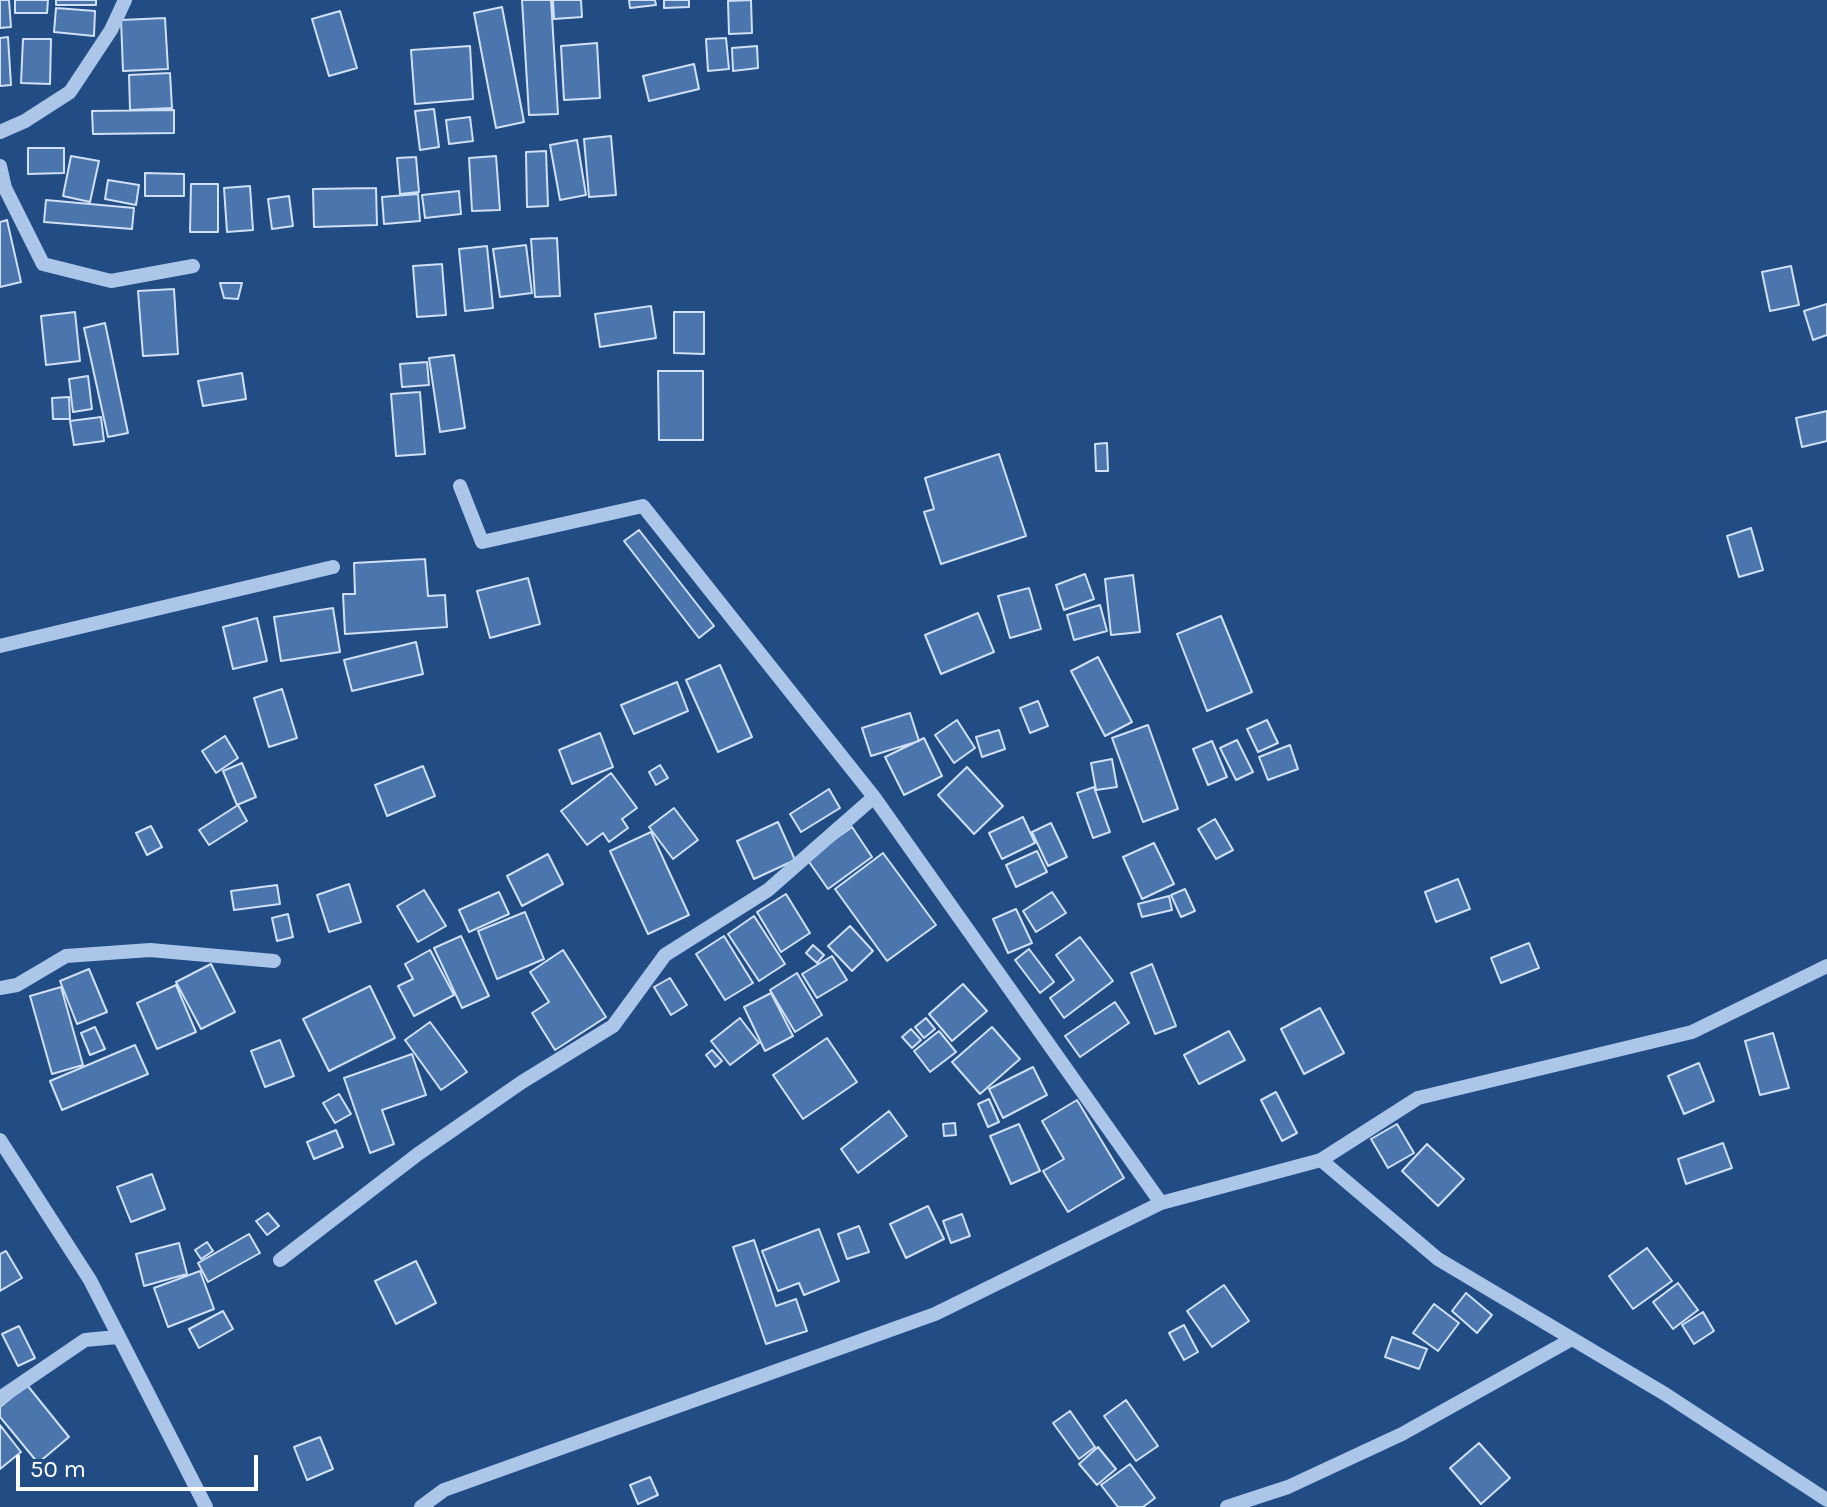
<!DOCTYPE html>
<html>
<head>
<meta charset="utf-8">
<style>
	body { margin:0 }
	#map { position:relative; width:1827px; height:1507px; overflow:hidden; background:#224c84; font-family:Karla,sans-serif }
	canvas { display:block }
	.scale { position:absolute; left:16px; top:1455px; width:242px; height:36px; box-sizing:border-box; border:4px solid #fff; border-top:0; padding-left:10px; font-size:24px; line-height:28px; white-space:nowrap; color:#fff; -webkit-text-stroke:6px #224c84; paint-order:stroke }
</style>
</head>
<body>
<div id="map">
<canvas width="1827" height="1507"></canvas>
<div class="scale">50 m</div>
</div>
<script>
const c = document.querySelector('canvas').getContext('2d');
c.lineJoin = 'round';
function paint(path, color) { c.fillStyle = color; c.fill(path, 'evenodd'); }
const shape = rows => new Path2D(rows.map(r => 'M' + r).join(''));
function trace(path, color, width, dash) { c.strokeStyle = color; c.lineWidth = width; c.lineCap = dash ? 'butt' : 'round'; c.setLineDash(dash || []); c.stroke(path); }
const building = shape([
	[0,0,9,0,11,27,0,28,0,0],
	[15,0,48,0,47,13,15,13,15,0],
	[56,0,96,0,96,5,56,5,56,0],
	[522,0,551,0,558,114,529,115,522,0],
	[553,0,581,0,582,17,554,19,553,0],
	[629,0,655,0,656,5,630,8,629,0],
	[664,0,689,0,689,7,664,8,664,0],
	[751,0,752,33,729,34,728,1,751,0],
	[502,7,524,122,496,128,474,13,502,7],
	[56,8,95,11,94,36,54,32,56,8],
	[340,11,357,68,329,76,312,19,340,11],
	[165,18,168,69,123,71,121,20,165,18],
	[8,37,11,85,0,86,0,38,8,37],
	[726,38,729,69,708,71,706,39,726,38],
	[23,39,51,39,50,84,21,83,23,39],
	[597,43,600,98,564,100,561,46,597,43],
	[470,46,473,99,415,104,411,50,470,46],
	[757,46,758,68,733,71,732,48,757,46],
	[694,64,699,89,649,101,643,76,694,64],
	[170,73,172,108,130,110,129,75,170,73],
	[434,109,439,147,420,150,415,111,434,109],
	[174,110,174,133,93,134,92,111,174,110],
	[470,117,473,141,449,144,446,120,470,117],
	[611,136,616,195,589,197,584,139,611,136],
	[577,140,586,195,560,200,550,145,577,140],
	[28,148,64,148,64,173,28,174,28,148],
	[546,151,548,206,527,207,526,152,546,151],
	[71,156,99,161,90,202,63,196,71,156],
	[496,156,500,210,472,211,469,158,496,156],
	[416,157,419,192,400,194,397,158,416,157],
	[145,173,184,174,184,196,145,196,145,173],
	[108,180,139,185,136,205,105,199,108,180],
	[191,184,218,184,218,232,190,232,191,184],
	[250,186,253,230,227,232,224,188,250,186],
	[376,188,377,225,314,227,313,189,376,188],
	[459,191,461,214,425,218,422,195,459,191],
	[418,194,420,221,384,224,382,197,418,194],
	[289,196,293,226,272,229,268,199,289,196],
	[46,200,134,208,132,229,44,222,46,200],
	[7,220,21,282,0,287,0,222,7,220],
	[557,238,560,296,535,297,531,239,557,238],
	[526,245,532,293,500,297,493,249,526,245],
	[487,246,493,308,465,311,459,249,487,246],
	[442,264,446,315,417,317,413,266,442,264],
	[1791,266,1799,305,1770,311,1762,272,1791,266],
	[220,283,242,283,238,299,224,298,220,283],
	[174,289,178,354,143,356,138,291,174,289],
	[1827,304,1827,335,1813,340,1804,311,1827,304],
	[651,306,656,338,600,347,595,314,651,306],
	[75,312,80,361,46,365,41,316,75,312],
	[674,312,704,312,704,354,674,353,674,312],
	[105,323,128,433,108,437,84,328,105,323],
	[454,355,465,428,440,432,429,358,454,355],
	[427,362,429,385,402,387,400,364,427,362],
	[658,371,703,371,703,440,659,440,658,371],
	[242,373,246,399,203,406,198,381,242,373],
	[88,376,92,409,73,412,69,379,88,376],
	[420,392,425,454,396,456,391,394,420,392],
	[69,397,70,419,53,419,52,398,69,397],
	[1827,411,1827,441,1802,447,1796,418,1827,411],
	[101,417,104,441,74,445,70,421,101,417],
	[1107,443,1108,471,1096,471,1095,444,1107,443],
	[999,454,1026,536,941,564,924,512,934,509,925,478,999,454],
	[1751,528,1763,570,1739,577,1727,536,1751,528],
	[639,530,714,626,699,638,624,541,639,530],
	[425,559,428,596,445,595,447,627,345,634,343,594,355,594,354,563,425,559],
	[1085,574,1094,599,1064,610,1056,585,1085,574],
	[1133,575,1140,632,1111,635,1105,579,1133,575],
	[528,578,540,624,490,638,477,591,528,578],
	[1029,588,1041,629,1010,638,998,596,1029,588],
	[1100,605,1107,631,1074,640,1067,615,1100,605],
	[333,608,340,652,281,661,274,617,333,608],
	[978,613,994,652,941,674,925,635,978,613],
	[1221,616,1252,692,1207,711,1177,634,1221,616],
	[257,618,267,661,233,669,223,627,257,618],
	[416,642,423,674,352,691,344,660,416,642],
	[1098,657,1132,722,1105,736,1071,671,1098,657],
	[720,665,752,737,718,752,686,680,720,665],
	[677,682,688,711,634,734,621,705,677,682],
	[282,689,297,738,269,747,254,698,282,689],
	[1038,701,1048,726,1030,733,1020,708,1038,701],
	[910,713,919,741,871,756,862,728,910,713],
	[957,720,975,748,954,763,935,735,957,720],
	[1267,720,1278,743,1258,752,1247,729,1267,720],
	[1148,725,1178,809,1143,822,1112,738,1148,725],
	[999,730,1005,749,982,757,976,737,999,730],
	[600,733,613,767,572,784,559,750,600,733],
	[225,736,238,758,216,773,202,751,225,736],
	[924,738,942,776,904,795,885,757,924,738],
	[1237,740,1253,772,1236,780,1220,748,1237,740],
	[1212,741,1227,777,1208,785,1193,749,1212,741],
	[1290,745,1298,769,1268,780,1259,757,1290,745],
	[1112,759,1117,787,1096,790,1091,763,1112,759],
	[242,763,256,797,237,805,223,771,242,763],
	[660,765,668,778,656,785,649,772,660,765],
	[423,766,435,796,387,816,375,785,423,766],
	[967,767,1003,806,974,834,938,795,967,767],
	[611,773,637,808,622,819,628,828,609,842,603,833,587,845,561,811,611,773],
	[1094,787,1110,832,1093,838,1077,793,1094,787],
	[829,789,840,808,801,832,790,814,829,789],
	[238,805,247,821,209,845,199,830,238,805],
	[674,808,698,840,673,859,649,827,674,808],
	[1023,817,1035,843,1002,859,989,833,1023,817],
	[1215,819,1233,850,1216,859,1198,829,1215,819],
	[778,822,795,860,754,879,737,841,778,822],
	[1051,823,1067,857,1048,866,1032,832,1051,823],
	[151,826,162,847,147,855,136,833,151,826],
	[852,827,872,857,828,889,807,859,852,827],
	[651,832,689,915,648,934,610,851,651,832],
	[1154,843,1174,884,1142,899,1123,857,1154,843],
	[1037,851,1047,872,1016,887,1006,865,1037,851],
	[883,853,936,925,887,961,835,889,883,853],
	[548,854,563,884,522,906,507,876,548,854],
	[1458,879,1470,909,1436,922,1425,892,1458,879],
	[349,884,361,922,329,932,317,895,349,884],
	[277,885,280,904,234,910,231,891,277,885],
	[1185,889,1195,911,1181,917,1171,895,1185,889],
	[424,890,446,926,418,942,397,906,424,890],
	[499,892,509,914,469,932,459,910,499,892],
	[1052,892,1066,913,1036,932,1023,911,1052,892],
	[786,894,810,933,781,952,757,912,786,894],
	[1169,896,1172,910,1142,917,1138,904,1169,896],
	[1016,909,1032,943,1008,953,993,919,1016,909],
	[525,912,544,959,497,979,478,931,525,912],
	[288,914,293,937,277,941,272,918,288,914],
	[754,916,785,964,759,981,728,934,754,916],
	[850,926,873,951,852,971,828,946,850,926],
	[461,936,489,996,462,1008,434,948,461,936],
	[724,936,753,983,725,1000,696,954,724,936],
	[1080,937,1113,981,1064,1018,1050,998,1074,980,1056,955,1080,937],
	[1529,943,1539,968,1501,983,1491,958,1529,943],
	[813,945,824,955,817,963,806,953,813,945],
	[1029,949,1054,982,1040,993,1015,960,1029,949],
	[430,950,454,995,414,1016,398,986,413,979,405,964,430,950],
	[563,950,606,1017,555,1050,532,1013,549,1002,530,972,563,950],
	[832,956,847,980,817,998,802,974,832,956],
	[211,964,235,1012,201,1029,176,982,211,964],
	[1152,964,1176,1026,1155,1034,1131,973,1152,964],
	[89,969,107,1012,77,1024,60,981,89,969],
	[797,973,822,1015,795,1032,770,990,797,973],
	[670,978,687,1005,671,1015,654,987,670,978],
	[963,984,987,1011,952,1041,929,1014,963,984],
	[176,985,196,1032,157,1049,137,1003,176,985],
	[370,986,395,1038,329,1071,303,1019,370,986],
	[61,987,83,1065,52,1074,30,996,61,987],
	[771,993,793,1036,765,1051,744,1007,771,993],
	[1115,1002,1129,1023,1080,1057,1065,1036,1115,1002],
	[1320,1008,1344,1053,1304,1074,1281,1029,1320,1008],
	[740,1018,759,1043,730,1065,711,1041,740,1018],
	[926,1018,935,1029,924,1038,915,1027,926,1018],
	[430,1022,467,1072,441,1090,405,1040,430,1022],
	[95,1027,105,1049,90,1055,81,1033,95,1027],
	[992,1027,1020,1059,980,1094,952,1062,992,1027],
	[911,1029,921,1040,912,1048,902,1037,911,1029],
	[939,1031,956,1052,930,1072,914,1051,939,1031],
	[1229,1031,1245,1060,1199,1084,1184,1055,1229,1031],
	[1773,1033,1789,1088,1760,1095,1745,1041,1773,1033],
	[827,1038,857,1082,803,1119,773,1075,827,1038],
	[280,1040,294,1076,265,1087,251,1051,280,1040],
	[135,1045,148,1074,62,1110,50,1081,135,1045],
	[712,1050,722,1061,715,1067,706,1055,712,1050],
	[412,1054,426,1095,382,1110,394,1144,370,1153,344,1078,412,1054],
	[1699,1063,1714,1101,1684,1114,1668,1076,1699,1063],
	[1033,1067,1047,1095,1003,1118,989,1089,1033,1067],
	[1276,1092,1297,1133,1282,1141,1261,1100,1276,1092],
	[339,1094,351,1114,335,1123,323,1103,339,1094],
	[989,1099,999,1122,988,1127,978,1104,989,1099],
	[1077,1100,1124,1178,1068,1212,1043,1171,1064,1159,1042,1121,1077,1100],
	[889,1111,907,1136,858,1173,841,1149,889,1111],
	[955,1123,956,1135,944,1136,943,1124,955,1123],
	[1019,1124,1040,1171,1011,1184,990,1136,1019,1124],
	[1397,1124,1414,1153,1388,1168,1371,1139,1397,1124],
	[336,1130,343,1147,314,1159,307,1142,336,1130],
	[1723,1143,1732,1168,1686,1184,1678,1159,1723,1143],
	[1427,1144,1464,1179,1438,1206,1402,1171,1427,1144],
	[152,1174,165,1209,131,1222,117,1187,152,1174],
	[928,1206,944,1239,906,1258,890,1224,928,1206],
	[268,1213,279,1226,267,1235,256,1221,268,1213],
	[962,1214,970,1236,951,1243,943,1221,962,1214],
	[859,1226,869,1252,847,1259,838,1234,859,1226],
	[819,1229,839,1281,804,1295,799,1283,778,1291,762,1251,819,1229],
	[249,1234,260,1253,208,1282,198,1263,249,1234],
	[754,1240,776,1306,796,1299,807,1331,766,1344,733,1247,754,1240],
	[207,1242,213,1251,201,1259,195,1250,207,1242],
	[179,1243,187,1274,144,1286,136,1254,179,1243],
	[1647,1248,1672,1281,1633,1309,1609,1276,1647,1248],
	[6,1251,22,1278,0,1291,0,1254,6,1251],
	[416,1261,436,1303,396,1324,375,1281,416,1261],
	[200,1271,214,1309,168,1327,154,1288,200,1271],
	[1678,1283,1698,1310,1673,1329,1653,1302,1678,1283],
	[1224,1285,1249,1321,1212,1347,1187,1311,1224,1285],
	[1466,1293,1492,1315,1477,1333,1452,1311,1466,1293],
	[1434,1304,1459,1323,1438,1351,1413,1333,1434,1304],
	[223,1311,233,1329,199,1348,189,1329,223,1311],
	[1703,1312,1714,1331,1694,1344,1682,1325,1703,1312],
	[1184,1325,1198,1352,1184,1360,1169,1333,1184,1325],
	[19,1326,35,1358,18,1366,2,1334,19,1326],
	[1392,1337,1427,1349,1419,1369,1385,1357,1392,1337],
	[27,1385,69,1437,38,1463,0,1417,0,1407,27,1385],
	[1126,1400,1158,1446,1136,1461,1104,1416,1126,1400],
	[1070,1411,1095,1447,1079,1459,1053,1423,1070,1411],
	[0,1425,21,1452,0,1469,0,1425],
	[320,1437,333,1469,307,1480,294,1447,320,1437],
	[1479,1443,1510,1478,1481,1504,1450,1468,1479,1443],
	[1098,1447,1116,1469,1097,1485,1079,1464,1098,1447],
	[1130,1464,1155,1498,1143,1507,1118,1507,1101,1485,1130,1464],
	[650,1477,658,1495,638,1504,630,1485,650,1477]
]);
const minor = shape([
	[0,132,25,121,70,92,111,30,125,0],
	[0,166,5,188,43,264,111,281,193,266],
	[0,646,333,567],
	[0,988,17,985,66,956,150,950,274,961],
	[0,1140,90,1280,206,1507],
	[1321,1160,1438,1259,1665,1394,1827,1500],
	[1161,1203,1321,1160,1418,1098,1692,1032,1827,966],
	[280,1260,418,1154,522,1082,613,1026,665,955,768,890,874,797],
	[0,1398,85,1340,117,1337],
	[421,1507,444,1490,935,1314,1161,1203,874,797,643,506,482,542,460,486],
	[1227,1507,1288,1487,1402,1434,1572,1339]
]);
paint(building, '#4b75ad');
trace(building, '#cfe0f7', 2);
trace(minor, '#abc6e9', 14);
</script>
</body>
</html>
